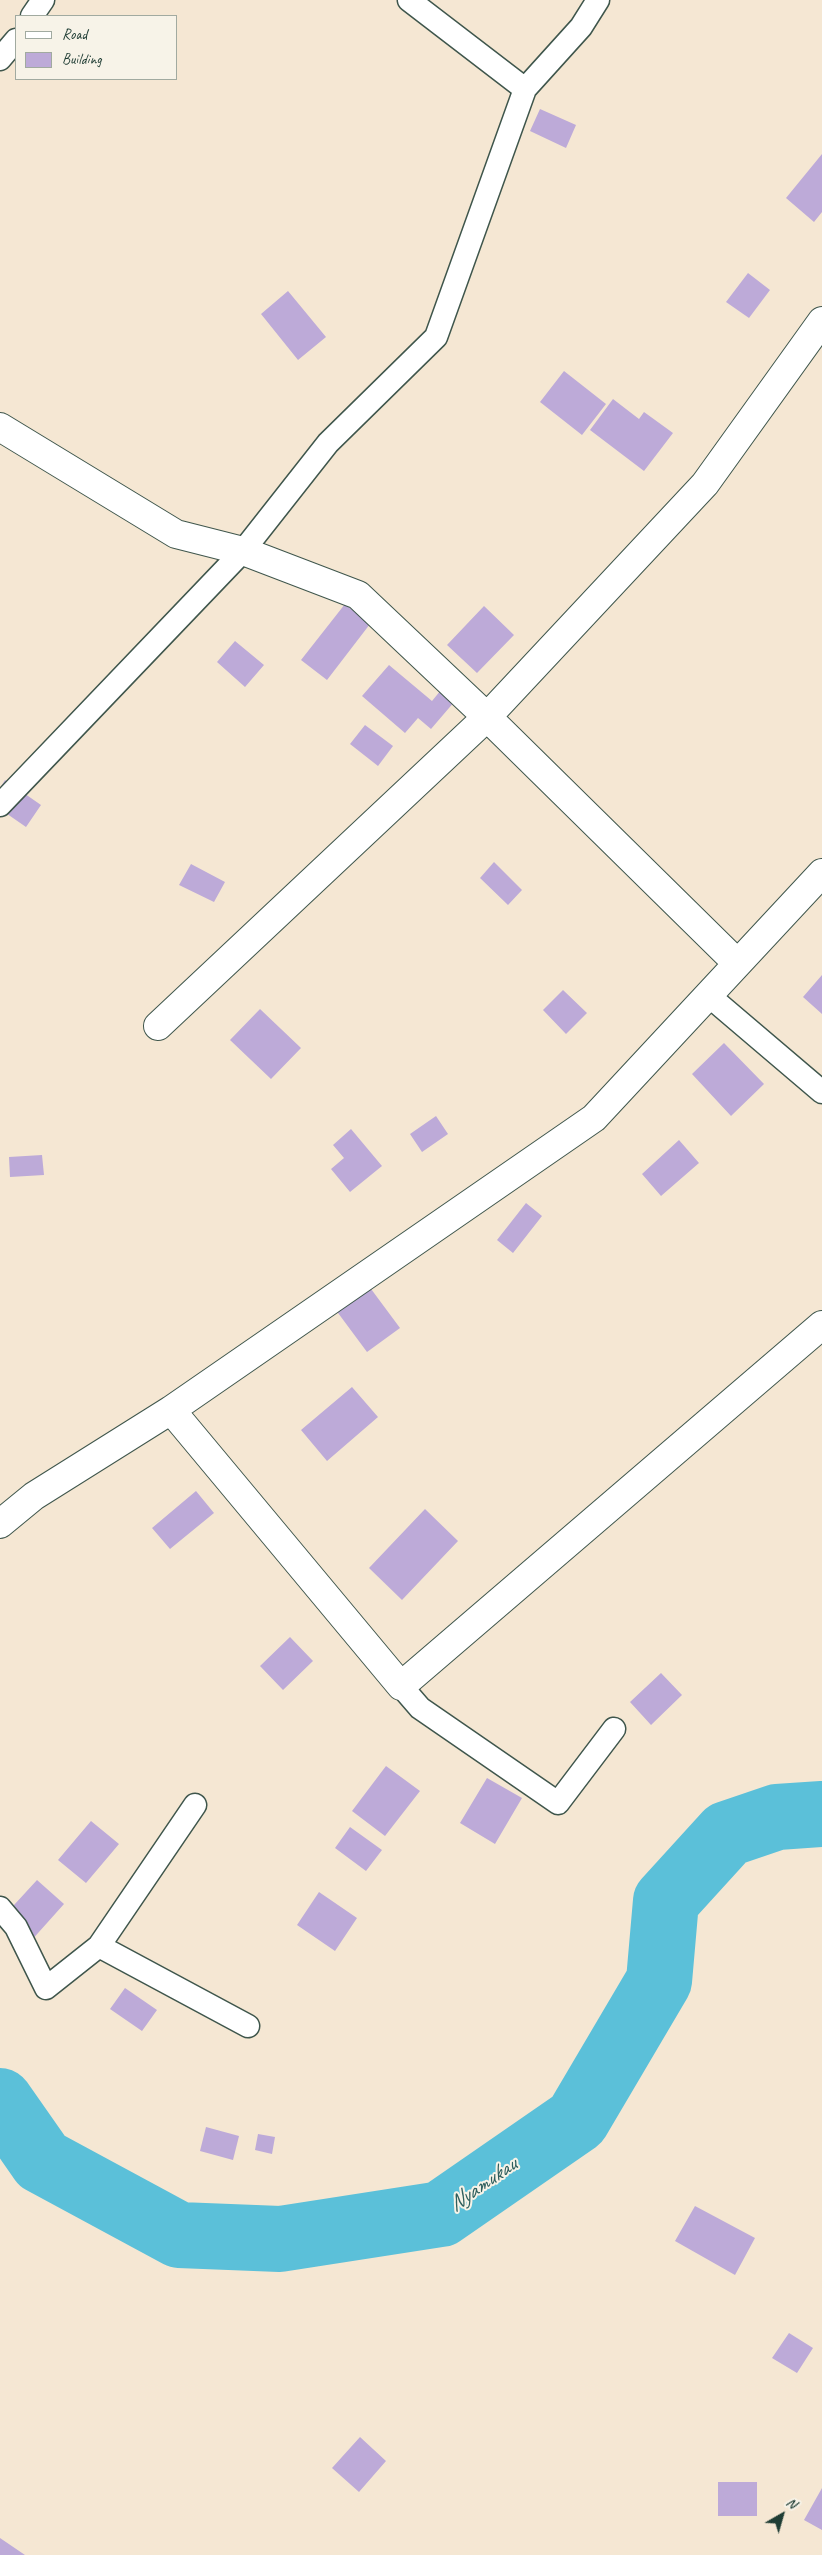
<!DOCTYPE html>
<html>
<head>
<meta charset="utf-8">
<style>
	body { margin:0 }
	#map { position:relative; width:822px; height:2555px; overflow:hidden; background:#f5e7d3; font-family:Caveat,sans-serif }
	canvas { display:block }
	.legend { position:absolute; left:15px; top:15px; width:162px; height:65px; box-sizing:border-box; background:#f7f3e8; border:1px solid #a1aaa0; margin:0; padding:6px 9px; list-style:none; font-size:15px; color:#1f3d34 }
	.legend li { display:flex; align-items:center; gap:10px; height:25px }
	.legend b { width:25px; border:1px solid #a1aaa0 }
	.north { position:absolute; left:757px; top:2490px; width:50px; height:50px; -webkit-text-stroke:4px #f7f3e8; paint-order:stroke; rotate:38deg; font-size:14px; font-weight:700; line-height:20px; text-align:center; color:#1f3d34 }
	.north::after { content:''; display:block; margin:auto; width:18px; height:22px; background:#1f3d34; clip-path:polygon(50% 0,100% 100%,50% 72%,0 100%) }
</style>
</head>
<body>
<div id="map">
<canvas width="822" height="2555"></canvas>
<ul class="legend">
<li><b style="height:6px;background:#fff"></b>Road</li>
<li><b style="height:14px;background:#bdaad8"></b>Building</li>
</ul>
<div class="north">N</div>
</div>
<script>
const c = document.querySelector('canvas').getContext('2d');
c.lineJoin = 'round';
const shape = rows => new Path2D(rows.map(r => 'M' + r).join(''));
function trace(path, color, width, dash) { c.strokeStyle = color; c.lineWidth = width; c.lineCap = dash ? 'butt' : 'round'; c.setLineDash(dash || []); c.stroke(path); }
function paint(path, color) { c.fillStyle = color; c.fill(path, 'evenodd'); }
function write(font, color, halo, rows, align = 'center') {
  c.font = font + ' Caveat,sans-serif'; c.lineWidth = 4; c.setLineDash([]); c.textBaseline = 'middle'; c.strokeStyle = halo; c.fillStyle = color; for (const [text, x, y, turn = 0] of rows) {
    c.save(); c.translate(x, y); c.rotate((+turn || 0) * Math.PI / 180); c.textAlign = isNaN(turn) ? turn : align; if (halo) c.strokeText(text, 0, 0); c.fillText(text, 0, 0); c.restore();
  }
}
const river = shape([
	[0,2101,42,2161,179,2235,280,2239,441,2214,577,2120,659,1981,666,1901,727,1834,777,1817,822,1814]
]);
const building = shape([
	[540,109,576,125,566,148,530,131],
	[822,154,822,212,814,222,786,198],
	[748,273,770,290,749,318,726,302],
	[288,291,326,337,298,360,261,314],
	[564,371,606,404,582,435,540,402],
	[613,399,639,419,644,412,673,433,644,471,590,430],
	[345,604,370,624,327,680,301,660],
	[484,606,514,635,477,673,447,645],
	[235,641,264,665,245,687,217,662],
	[389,665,432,701,441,690,455,701,431,729,418,718,405,733,362,696],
	[365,725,393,746,378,766,350,744],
	[5,780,41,805,26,827,0,809,0,788],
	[494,862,522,890,508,905,480,878],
	[191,864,225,882,214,902,179,885],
	[822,975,822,1014,803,997],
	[563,990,587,1013,566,1034,543,1010],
	[260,1009,301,1048,271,1079,230,1040],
	[724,1043,764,1084,731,1116,692,1074],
	[436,1116,448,1134,422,1152,410,1134],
	[351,1129,382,1166,350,1192,331,1169,344,1158,333,1145],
	[679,1140,699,1163,661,1196,642,1174],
	[42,1155,44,1175,10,1177,9,1157],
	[526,1203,542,1216,513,1253,497,1240],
	[354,1266,400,1328,367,1352,321,1290],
	[352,1387,378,1417,327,1461,301,1430],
	[196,1491,214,1513,170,1549,152,1528],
	[425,1509,458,1541,402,1600,369,1568],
	[290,1637,313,1661,283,1690,260,1666],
	[661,1673,682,1695,651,1725,630,1702],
	[386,1766,420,1791,385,1836,352,1811],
	[487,1778,522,1798,495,1844,460,1823],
	[91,1821,119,1844,86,1883,58,1860],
	[350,1827,382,1850,366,1871,335,1848],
	[37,1880,64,1904,30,1942,3,1917],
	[319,1892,357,1918,335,1951,297,1925],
	[125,1988,157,2010,142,2031,110,2009],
	[206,2127,239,2136,233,2160,200,2151],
	[258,2134,275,2137,272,2154,255,2150],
	[695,2206,755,2238,735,2275,675,2241],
	[789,2333,813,2348,797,2373,772,2358],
	[360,2437,386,2461,359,2492,332,2468],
	[718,2482,757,2482,757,2516,718,2516],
	[822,2488,822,2530,804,2520],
	[0,2538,25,2555,0,2555]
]);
const lane = shape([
	[409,0,525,89],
	[32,16,43,0],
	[0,59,16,40],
	[0,805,243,551,328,443,436,337,525,89,581,27,598,0],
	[708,995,822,1092],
	[401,1686,420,1708,558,1803,614,1729],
	[0,1908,16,1927,46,1988,99,1946,248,2026],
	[99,1946,195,1805]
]);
const street = shape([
	[0,427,176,534,243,551,358,595,487,717,737,963],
	[158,1026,487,717,705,484,822,321],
	[171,1410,401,1686,822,1325],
	[0,1524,34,1496,171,1410,594,1118,822,873]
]);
const waterNames = [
	["Nyamukau",483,2185,-35]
];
trace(river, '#5bc0d9', 66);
paint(building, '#bdaad8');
trace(lane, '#3f564c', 25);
trace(street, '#3f564c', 30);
trace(lane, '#fff', 22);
trace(street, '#fff', 28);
write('italic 22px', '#2e5e5d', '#f7f3e8', waterNames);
</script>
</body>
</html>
